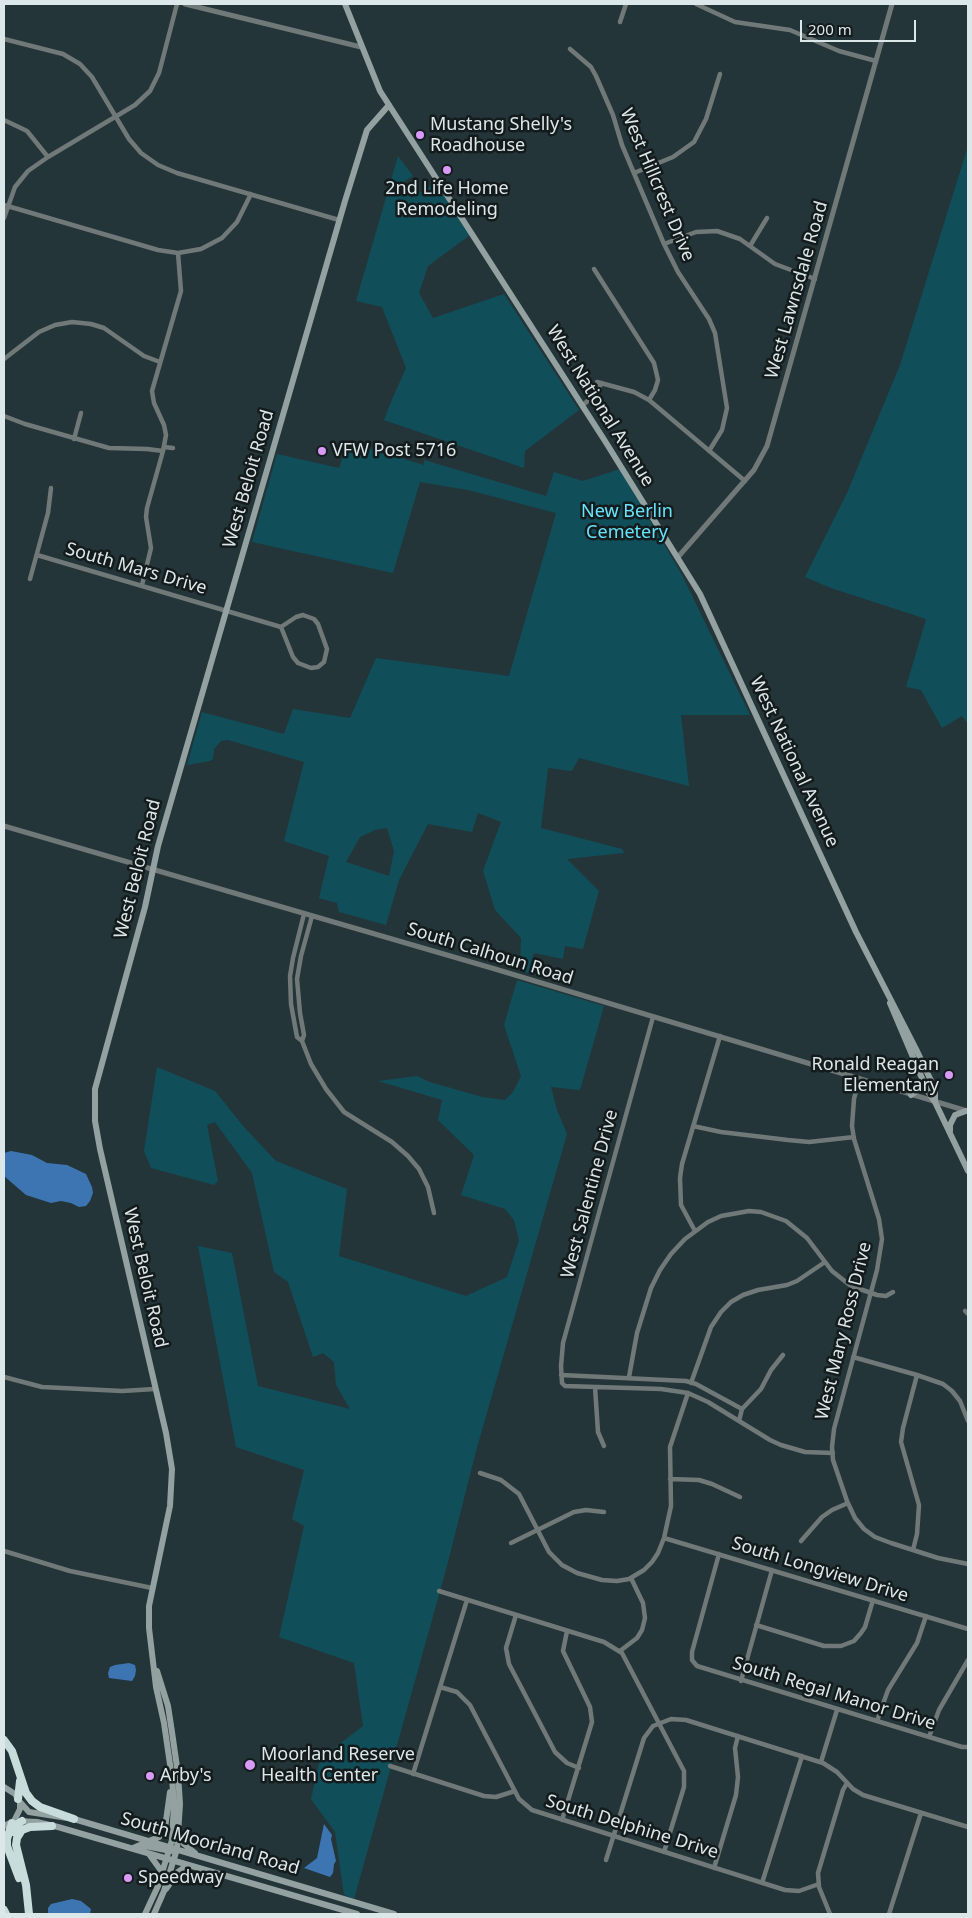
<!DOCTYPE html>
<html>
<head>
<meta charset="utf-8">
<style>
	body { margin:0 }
	#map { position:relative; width:972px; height:1918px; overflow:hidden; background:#243539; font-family:"Noto Sans",sans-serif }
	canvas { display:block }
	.frame { position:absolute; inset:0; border:5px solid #dce7e9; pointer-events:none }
	.scale { position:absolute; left:800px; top:20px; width:116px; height:22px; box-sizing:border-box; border:2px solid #dce7e9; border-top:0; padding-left:6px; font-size:15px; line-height:18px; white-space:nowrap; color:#dce7e9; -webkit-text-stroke:4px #141b1d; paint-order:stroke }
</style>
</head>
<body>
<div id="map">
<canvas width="972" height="1918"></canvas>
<div class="frame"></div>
<div class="scale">200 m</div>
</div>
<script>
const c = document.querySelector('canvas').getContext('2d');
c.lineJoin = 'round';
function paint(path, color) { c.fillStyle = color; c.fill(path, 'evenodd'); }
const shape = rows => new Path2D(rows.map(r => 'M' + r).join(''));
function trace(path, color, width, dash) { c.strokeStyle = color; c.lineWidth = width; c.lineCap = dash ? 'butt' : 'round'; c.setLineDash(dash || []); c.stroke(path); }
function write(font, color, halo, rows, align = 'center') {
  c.font = font + ' "Noto Sans",sans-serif'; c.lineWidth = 5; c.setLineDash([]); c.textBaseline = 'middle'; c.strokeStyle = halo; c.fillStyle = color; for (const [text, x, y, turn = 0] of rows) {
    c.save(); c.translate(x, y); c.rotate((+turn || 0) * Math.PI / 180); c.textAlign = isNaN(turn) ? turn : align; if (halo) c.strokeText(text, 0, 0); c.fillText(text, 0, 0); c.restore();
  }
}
const green = shape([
	[968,146,968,724,962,716,942,728,921,690,906,687,926,619,831,588,805,577,847,493,900,365],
	[398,156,413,176,402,183,411,198,436,182,470,235,428,266,419,293,433,318,504,294,579,410,525,451,524,468,384,420,393,397,406,368,382,307,356,301],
	[348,442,424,465,424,460,546,496,554,472,583,481,620,469,682,575,750,715,681,715,689,786,579,758,572,771,548,768,541,828,622,849,624,853,567,859,599,891,583,949,565,946,563,959,534,953,530,965,535,975,520,970,521,938,495,910,483,871,501,822,478,813,472,832,428,824,399,880,386,925,339,912,337,903,319,898,329,856,284,841,304,762,228,740,221,741,214,749,213,759,210,761,187,765,202,712,284,734,293,709,350,718,376,658,509,676,556,513,468,490,420,482,393,573,252,542,277,454,339,468],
	[387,828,394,851,389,876,346,862,360,837,375,830],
	[517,980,604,1006,580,1090,551,1087,557,1110,567,1134,476,1451,447,1566,354,1899,344,1895,335,1832,311,1799,320,1759,363,1726,354,1663,279,1637,304,1526,292,1519,304,1470,236,1447,198,1246,232,1253,258,1386,350,1409,336,1385,334,1362,323,1353,313,1357,288,1282,274,1272,252,1173,215,1122,207,1125,218,1181,214,1185,151,1168,144,1151,157,1067,215,1091,244,1127,276,1161,347,1189,339,1256,466,1296,507,1277,519,1240,514,1220,505,1209,461,1195,474,1155,438,1120,442,1100,378,1081,417,1076,430,1082,482,1097,505,1100,513,1092,521,1076,504,1025]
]);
const water = shape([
	[11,1151,32,1155,47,1163,67,1165,86,1174,92,1187,93,1193,90,1201,86,1206,79,1207,71,1203,61,1201,51,1203,26,1195,4,1176,4,1153],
	[129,1663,135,1665,136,1670,135,1676,132,1681,109,1678,108,1673,110,1667,115,1665],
	[324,1824,332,1835,331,1839,336,1861,334,1864,333,1873,330,1877,304,1868,317,1858],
	[72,1899,81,1901,91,1909,90,1914,48,1914,48,1908,51,1904]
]);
const minor = shape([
	[696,4,735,22,790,30,839,51,876,61],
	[620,22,626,4],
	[4,39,63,54,80,64,92,77,129,139,141,153,158,165,177,173,339,220],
	[570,49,591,67,596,76,613,115,622,145,664,244,678,272,709,319,715,333,727,408,722,430,709,451],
	[4,120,27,131,48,157],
	[634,173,673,157,694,142,706,119,720,74],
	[4,205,158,250,178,253,201,249,222,238,237,222,251,194],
	[4,218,15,187,28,171,48,157,135,105,150,91,159,73,177,4],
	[664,244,696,232,717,231,740,239,775,264,815,279],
	[750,246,767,218],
	[594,269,654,363,658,380,655,390,649,400],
	[4,359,39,332,55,325,72,322,91,324,104,328,144,356,160,362],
	[597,382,634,392,649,400,745,481],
	[582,406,593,396,602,383],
	[4,416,25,424,109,448,147,449,163,451],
	[74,439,81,413],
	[164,447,173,448],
	[37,555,281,627],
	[30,579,48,513,51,488],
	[142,585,151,548,146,517,147,508,163,451,166,435,164,425,154,403,152,391,181,291,178,253],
	[303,615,314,619,318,624,327,649,324,662,318,667,311,668,298,663,293,657,281,627,296,617,303,615],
	[304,914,293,958,290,976,291,1004,297,1037,302,1041,311,1064,326,1089,344,1112,392,1142,408,1156,419,1169,428,1187,434,1213],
	[653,1017,563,1343,561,1366,562,1383,565,1386,661,1389,688,1393,708,1402,770,1440,781,1445,805,1452,833,1453],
	[302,1041,304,1035,300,1013,297,979,301,956,312,916],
	[859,1078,854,1099,852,1126,854,1139,879,1219,882,1239,877,1270,834,1429,832,1447,833,1460,847,1501,855,1518,864,1529,875,1537,891,1543,938,1558,968,1564],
	[693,1126,721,1132,788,1140,809,1142,854,1137],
	[695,1231,681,1205,680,1178,682,1164,720,1036],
	[965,1311,968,1314],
	[853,1357,917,1375,943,1384,952,1391,960,1401,968,1421],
	[561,1375,686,1381,696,1384,742,1409],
	[4,1377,42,1387,122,1391,155,1389],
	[629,1377,637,1333,651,1288,660,1270,671,1254,685,1239,708,1222,721,1216,749,1211,761,1212,786,1221,807,1238,832,1271,851,1286,877,1295,886,1296,893,1292],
	[691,1383,711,1327,721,1312,731,1302,743,1295,758,1290,787,1285,797,1281,825,1262],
	[595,1387,598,1432,604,1446],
	[739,1421,742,1409,761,1389,771,1370,783,1355],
	[480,1473,501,1480,519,1494,549,1552,562,1565,577,1573,602,1580,617,1581,629,1579,644,1570,652,1562,658,1553,664,1538,671,1506,670,1447,688,1393],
	[670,1479,699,1480,712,1484,740,1497],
	[664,1538,968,1629],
	[801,1541,822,1517,832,1510,848,1503],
	[511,1543,574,1512,586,1510,604,1512],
	[913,1550,917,1534,919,1505,901,1442,903,1428,917,1375],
	[4,1551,70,1571,152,1588],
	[719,1554,692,1652,692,1660,697,1666,962,1747,968,1747],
	[439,1591,604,1642,622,1653,684,1771,684,1787,664,1852],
	[516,1615,506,1648,509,1664,555,1752,567,1763,579,1768],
	[756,1625,824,1646,841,1646,854,1641,861,1633,865,1627,873,1600],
	[620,1651,637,1638,642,1630,645,1618,643,1603,631,1578],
	[741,1681,772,1570],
	[440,1687,457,1692,470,1705,519,1799,532,1810,785,1890,799,1891,819,1884],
	[877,1721,888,1690,917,1643,926,1616],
	[929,1737,939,1710,968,1660],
	[821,1762,837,1710],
	[390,1766,484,1796,496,1797,515,1791],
	[413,1774,467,1600],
	[562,1820,592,1722,590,1707,563,1651,567,1631],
	[606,1860,644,1738,653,1726,671,1719,686,1720,823,1763,837,1772,853,1789,863,1795,968,1827],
	[714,1868,736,1795,738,1777,735,1748,738,1736],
	[762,1883,802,1756],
	[830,1914,819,1887,818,1873,843,1790,847,1783],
	[889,1914,921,1813]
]);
const tertiary = shape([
	[185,4,361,47],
	[678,557,754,470,767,446,892,4],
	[4,826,495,969,967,1111]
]);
const secondary = shape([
	[345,4,380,91,605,441,700,594,856,932,916,1049,935,1089,935,1102],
	[890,1003,927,1090,935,1102,968,1171],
	[911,1095,919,1089,922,1082,922,1079],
	[950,1131,950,1125,955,1115,966,1111],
	[4,1787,15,1794,20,1802,20,1809,14,1821,4,1826],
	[20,1802,29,1812,74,1819,394,1914],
	[18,1821,37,1822,58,1827,357,1914],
	[179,1835,184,1844,195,1853],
	[149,1841,159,1837,165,1828,170,1792],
	[133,1848,140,1845,171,1851],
	[149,1854,162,1872],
	[166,1889,178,1872,185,1867,191,1866],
	[145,1914,158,1886,172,1840,174,1804,172,1778,164,1723,156,1687,149,1628,149,1606,170,1506,172,1469,166,1433,100,1149,95,1121,95,1089,145,907,158,846,345,201,367,130,389,105],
	[154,1914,164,1891,177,1849,180,1804,178,1774,172,1732,168,1706,157,1671]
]);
const motorway = shape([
	[4,1740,12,1751,26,1793,32,1801,40,1807,74,1819],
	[18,1799,20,1781],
	[12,1823,7,1839,7,1846,19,1878],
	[13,1832,16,1825,22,1821],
	[4,1910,6,1914],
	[29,1914,26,1885,16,1845,17,1838,22,1830,30,1827,52,1826]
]);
const markers = [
	[420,135,5,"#d99af7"],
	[447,170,5,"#d99af7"],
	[322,451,5,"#d99af7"],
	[949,1075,5,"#d99af7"],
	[250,1765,6,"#d99af7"],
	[150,1776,5,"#d99af7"],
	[128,1878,5,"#d99af7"]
];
const poiNames = [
	["Mustang Shelly's",430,125],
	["Roadhouse",430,146],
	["2nd Life Home",447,189,"center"],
	["Remodeling",447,210,"center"],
	["VFW Post 5716",332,451],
	["Ronald Reagan",939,1065,"right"],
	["Elementary",939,1086,"right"],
	["Moorland Reserve",261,1755],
	["Health Center",261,1776],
	["Arby's",160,1776],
	["Speedway",138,1878]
];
const streetNames = [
	["West Hillcrest Drive",657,185,67],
	["West Lawnsdale Road",797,290,-74],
	["West National Avenue",600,406,58],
	["West Beloit Road",249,479,-74],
	["South Mars Drive",136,569,16],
	["West National Avenue",794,762,65],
	["West Beloit Road",138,869,-76],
	["South Calhoun Road",490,954,17],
	["West Salentine Drive",590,1194,-75],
	["West Beloit Road",145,1278,77],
	["West Mary Ross Drive",844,1331,-76],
	["South Longview Drive",820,1570,17],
	["South Regal Manor Drive",834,1694,17],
	["South Delphine Drive",632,1827,17],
	["South Moorland Road",210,1844,16]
];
const parkNames = [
	["New Berlin",627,512],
	["Cemetery",627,533]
];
paint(green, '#104f5a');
paint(water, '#3d75b2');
trace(minor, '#717978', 4.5);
trace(tertiary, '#717978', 5);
trace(secondary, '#93a1a0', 6);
trace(motorway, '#c7dcdb', 8);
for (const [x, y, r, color] of markers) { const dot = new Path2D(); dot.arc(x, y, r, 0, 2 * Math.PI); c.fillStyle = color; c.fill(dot); trace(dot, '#141b1d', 2); }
write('18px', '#dce7e9', '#141b1d', poiNames, 'left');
write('18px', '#dce7e9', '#141b1d', streetNames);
write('18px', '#66e3fa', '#141b1d', parkNames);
</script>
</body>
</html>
